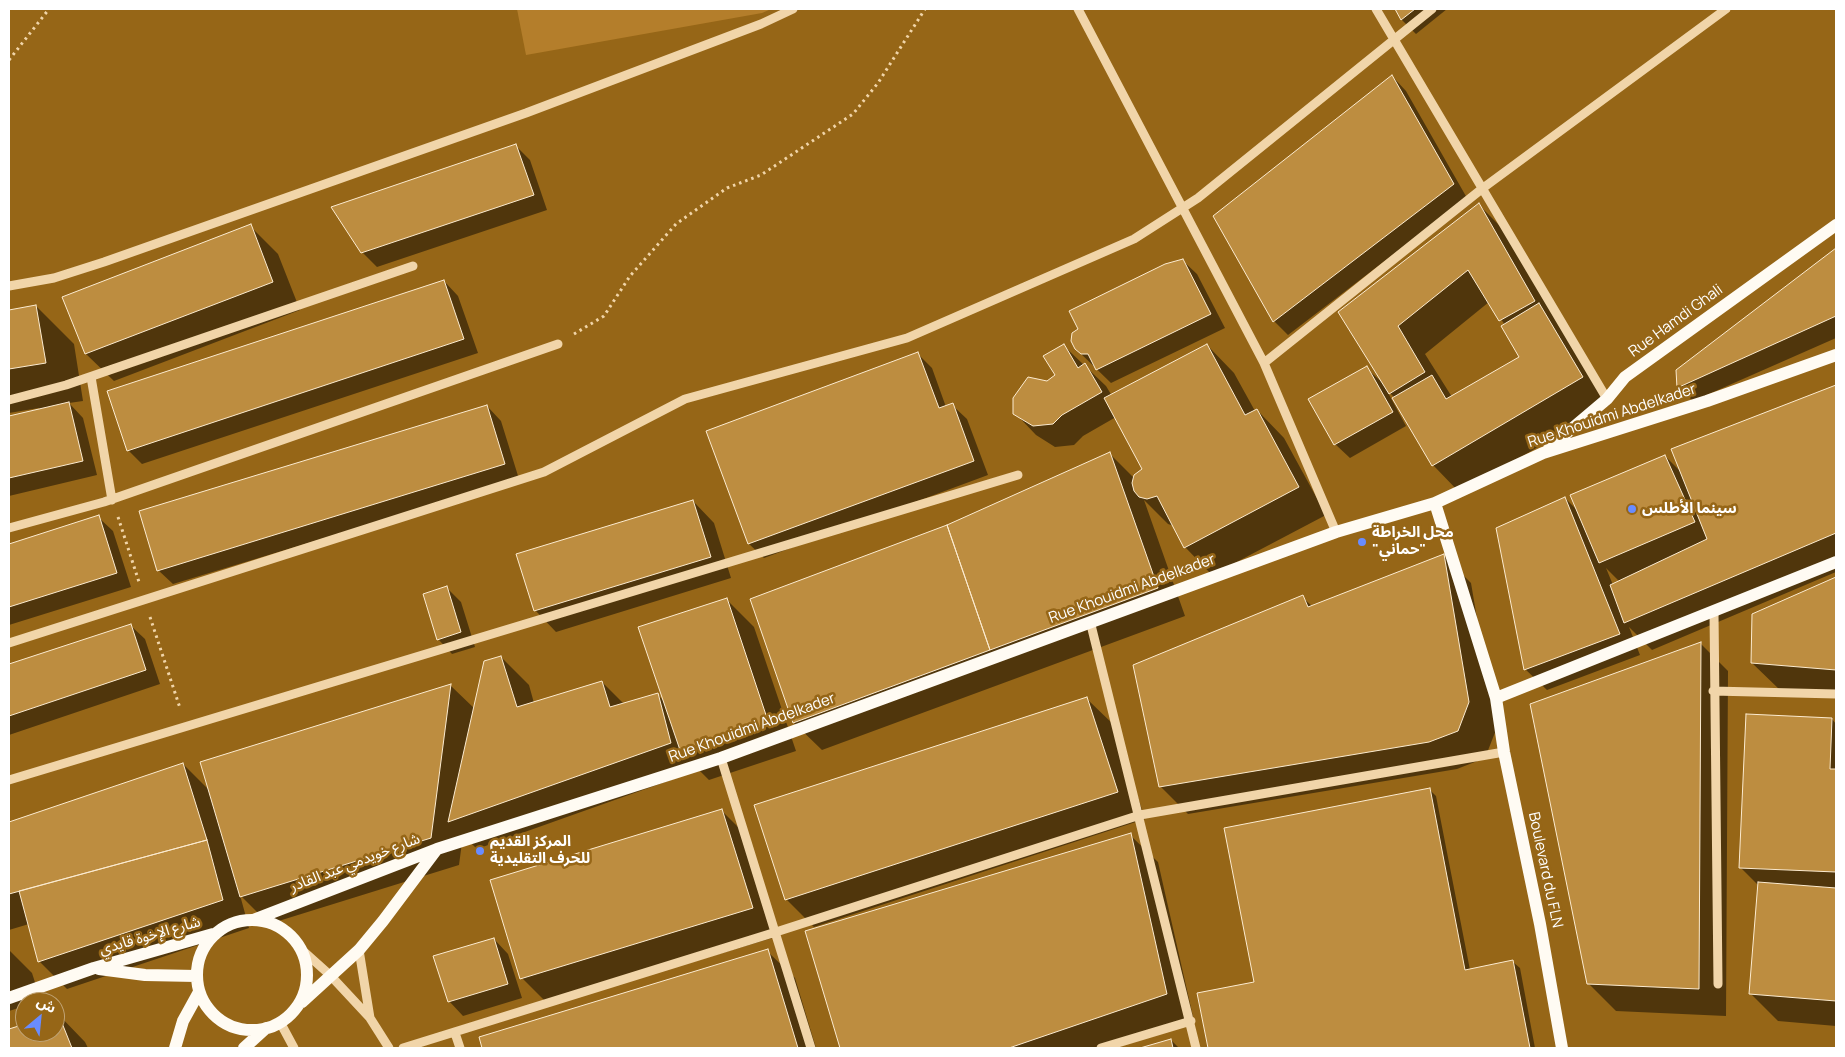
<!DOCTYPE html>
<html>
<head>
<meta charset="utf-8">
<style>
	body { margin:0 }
	#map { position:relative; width:1845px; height:1057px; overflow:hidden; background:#966617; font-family:Manrope,"Noto Sans Arabic",sans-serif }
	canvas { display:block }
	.frame { position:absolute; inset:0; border:10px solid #fff; pointer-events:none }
	.north { position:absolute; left:15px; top:992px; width:50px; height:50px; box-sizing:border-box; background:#966617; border:1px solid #c0a374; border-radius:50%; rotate:28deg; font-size:14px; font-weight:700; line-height:20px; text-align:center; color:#fff }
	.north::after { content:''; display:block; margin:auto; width:18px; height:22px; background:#698cff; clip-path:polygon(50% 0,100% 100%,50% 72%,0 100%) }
</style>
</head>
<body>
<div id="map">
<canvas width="1845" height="1057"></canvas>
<div class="frame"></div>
<div class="north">ش</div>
</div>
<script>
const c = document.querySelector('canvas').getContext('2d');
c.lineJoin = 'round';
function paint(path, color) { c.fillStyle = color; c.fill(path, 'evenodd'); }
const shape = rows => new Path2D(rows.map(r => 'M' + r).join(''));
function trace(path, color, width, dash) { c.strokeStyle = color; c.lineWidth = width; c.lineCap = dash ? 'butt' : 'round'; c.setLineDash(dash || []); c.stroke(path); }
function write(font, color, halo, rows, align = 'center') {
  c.font = font + ' Manrope,"Noto Sans Arabic",sans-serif'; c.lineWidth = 5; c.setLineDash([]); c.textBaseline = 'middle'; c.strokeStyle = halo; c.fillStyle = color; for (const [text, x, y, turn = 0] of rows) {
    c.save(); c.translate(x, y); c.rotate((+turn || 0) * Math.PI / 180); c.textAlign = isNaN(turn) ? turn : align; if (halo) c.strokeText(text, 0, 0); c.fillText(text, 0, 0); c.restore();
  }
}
const green = shape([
	[517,9,771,9,762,13,526,55]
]);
const shadow = shape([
	[1396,9,1447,9,1416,34,1402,20],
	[1392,76,1406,91,1467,198,1288,335,1274,321],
	[516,146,530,160,547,210,377,267,362,252],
	[1479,205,1506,232,1609,405,1460,493,1433,465,1395,398,1386,389,1406,426,1350,458,1335,444,1366,368,1384,384,1339,312],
	[1489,302,1505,325,1521,358,1452,397,1425,354],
	[250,226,278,254,300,310,114,381,86,354,64,297],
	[1836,250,1836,338,1693,401,1678,387,1677,371],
	[1182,260,1197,274,1225,328,1111,383,1076,349],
	[444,281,458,296,478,353,142,464,128,450],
	[36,306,74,344,83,401,69,403,83,418,97,475,9,496,9,417,39,410,39,408,9,413,9,311],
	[1063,345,1106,386,1112,396,1207,345,1234,373,1255,411,1257,410,1284,438,1326,515,1212,575,1185,547,1174,526,1168,524,1144,500,1185,616,822,750,794,723,752,600,947,526,1110,454,1135,479,1143,470,1116,417,1083,436,1074,445,1055,447,1036,435,1015,413,1057,376],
	[918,354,932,368,946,407,952,405,967,419,988,475,764,558,749,544,707,432],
	[1836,386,1836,572,1652,650,1629,627,1640,655,1547,690,1525,669,1565,498,1578,511,1665,456,1682,473,1673,450],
	[1606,568,1620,582,1613,585],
	[487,406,501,421,519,479,173,584,158,570],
	[693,501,714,523,731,578,556,632,535,610],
	[98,517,113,531,131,587,9,625,9,545],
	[1444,556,1471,583,1496,730,1485,758,1457,769,1188,814,1161,787,1135,666,1302,597,1313,607],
	[1836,579,1836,695,1780,690,1752,663,1753,615],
	[447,588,461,602,475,647,452,654,438,639],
	[727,600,754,627,796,751,709,780,699,770,477,849,463,835,459,865,269,924,240,895,249,928,67,989,39,961,29,924,9,930,9,823,183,764,210,791,202,763,451,686,475,709,501,657,529,685,534,703,602,682,624,704,657,694,665,702],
	[130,625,145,639,160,684,9,735,9,665],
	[1701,644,1728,671,1726,1016,1616,1011,1588,983,1531,705],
	[1087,699,1115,726,1145,819,814,927,786,899],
	[1832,719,1836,724,1836,1026,1778,1021,1750,993,1759,886,1740,867],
	[1429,789,1436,796,1470,970,1513,962,1520,968,1535,1048,1209,1048,1198,994,1255,983],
	[722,811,749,838,779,936,549,1005,522,978],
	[1130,835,1158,862,1194,1021,1115,1048,841,1048,806,932],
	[494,939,508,954,522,998,463,1016,449,1001],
	[9,950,32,973,41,1001,25,1002,25,1006,9,1011],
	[767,951,795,978,816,1048,484,1048,480,1038],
	[58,1014,85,1042,88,1048,9,1048,9,1030,25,1025,25,1032,55,1032,55,1015],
	[1171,1040,1179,1048,1145,1048]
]);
const building = shape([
	[1395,9,1415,9,1401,20,1395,9],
	[1392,75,1454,184,1273,322,1213,216,1392,75],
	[516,144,534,195,361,253,331,207,516,144],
	[1479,203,1535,301,1499,321,1468,270,1398,326,1425,372,1389,394,1338,312,1479,203],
	[251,224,273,282,85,354,62,297,251,224],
	[1836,248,1836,316,1677,388,1676,370,1836,248],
	[1183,259,1211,314,1096,370,1088,354,1081,354,1075,349,1071,341,1072,333,1078,329,1069,311,1165,264,1183,259],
	[444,280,464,339,127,451,107,391,444,280],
	[1539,303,1583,377,1432,466,1392,398,1432,375,1446,399,1519,357,1501,326,1539,303],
	[36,305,46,363,9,369,9,310,36,305],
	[1064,344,1078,368,1085,363,1102,392,1062,415,1053,424,1033,426,1013,414,1013,398,1028,377,1047,381,1055,375,1043,356,1064,344],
	[1207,344,1245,415,1257,409,1299,487,1184,548,1157,496,1147,499,1139,497,1134,491,1132,483,1134,475,1142,469,1104,398,1207,344],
	[918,352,939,408,953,403,974,461,748,544,706,431,918,352],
	[1367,366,1393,412,1334,445,1308,399,1367,366],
	[1836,385,1836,533,1624,623,1610,585,1707,539,1671,449,1836,385],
	[69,402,83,461,9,478,9,416,69,402],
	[487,405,505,464,157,571,139,511,487,405],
	[1110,452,1158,588,990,650,947,525,1110,452],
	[1665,455,1695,522,1599,563,1570,495,1665,455],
	[1565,497,1620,634,1524,670,1496,528,1565,497],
	[693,500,711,557,534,611,516,554,693,500],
	[99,515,117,573,9,607,9,544,99,515],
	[947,525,990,650,793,723,750,599,947,525],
	[1444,554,1469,702,1458,731,1429,742,1159,787,1133,665,1303,595,1308,607,1444,554],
	[1836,577,1836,670,1751,663,1752,614,1836,577],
	[447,586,461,632,437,640,423,594,447,586],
	[727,598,769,724,681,753,638,627,727,598],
	[131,624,146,670,9,716,9,664,131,624],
	[1701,642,1699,989,1587,984,1530,704,1701,642],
	[501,656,517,707,602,681,610,707,658,693,671,743,448,822,484,661,501,656],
	[451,684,431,838,240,897,200,762,451,684],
	[1087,697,1118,792,785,900,754,805,1087,697],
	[1746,714,1832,718,1830,769,1836,769,1836,872,1739,868,1746,714],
	[183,763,207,840,9,894,9,822,183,763],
	[1430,788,1465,970,1513,960,1530,1048,1208,1048,1197,993,1254,982,1224,828,1430,788],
	[722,809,753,908,520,979,490,880,722,809],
	[1131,833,1167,994,1009,1048,840,1048,805,931,1131,833],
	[207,840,223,900,38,962,19,891,207,840],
	[1758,882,1836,888,1836,1001,1749,994,1758,882],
	[494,938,508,984,448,1002,433,956,494,938],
	[768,949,798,1048,482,1048,479,1037,768,949],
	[58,1013,72,1048,9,1048,9,1029,25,1024,25,1032,55,1032,55,1014,58,1013],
	[1171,1039,1173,1048,1140,1048,1171,1039]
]);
const path = shape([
	[9,60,49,9],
	[574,334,604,316,630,276,676,224,727,188,761,175,853,114,878,83,925,9],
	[118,517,139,582],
	[150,617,180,708]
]);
const minor = shape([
	[1078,9,1264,363,1336,532],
	[1376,9,1607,399],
	[9,286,54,278,104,262,526,113,761,24,793,9],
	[1264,363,1483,188,1726,9],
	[91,377,112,500],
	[9,400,66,385,413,266],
	[9,528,104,502,558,344],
	[1714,613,1718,984],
	[1090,621,1196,1048],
	[9,643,544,472,685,399,907,338,1134,239,1198,198,1432,9],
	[1713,691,1836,694],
	[721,758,811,1048],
	[9,780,1018,475],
	[301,949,330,975,370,1018],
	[359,950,370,1018,389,1048],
	[280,1022,294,1048],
	[455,1033,460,1048],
	[403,1048,776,932,1140,815,1504,752],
	[1101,1048,1191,1021]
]);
const major = shape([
	[1549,448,1607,399,1625,377,1836,225],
	[1435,503,1496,698,1504,752,1540,924,1562,1048],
	[1496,698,1836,562],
	'197 975a55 55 0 1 1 110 0a55 55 0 1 1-110 0Z',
	[253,920,437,849,721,758,1336,532,1435,503,1543,453,1707,401,1836,355],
	[99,969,145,975,196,976],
	[9,998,94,968,213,934],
	[302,1002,359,950,383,921,437,849],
	[175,1048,183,1021,199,992],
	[244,1048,266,1028]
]);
const markers = [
	[1632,509,5,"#698cff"],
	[1362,542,5,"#698cff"],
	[480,851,5,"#698cff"]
];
const streetNames = [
	["Rue Hamdi Ghali",1676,321,-36],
	["Rue Khouidmi Abdelkader",1612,416,-18],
	["Rue Khouidmi Abdelkader",1132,589,-20],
	["Rue Khouidmi Abdelkader",752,728,-20],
	["شارع خويدمي عبد القادر",355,863,-21],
	["Boulevard du FLN",1545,870,78],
	["شارع الإخوة قايدي",150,936,-16]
];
const poiNames = [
	["سينما الأطلس",1642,509],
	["محل الخراطة",1372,533],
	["\"حماني\"",1372,550],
	["المركز القديم",490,842],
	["للحرف التقليدية",490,859]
];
paint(green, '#b47e2b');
paint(shadow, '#0007');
paint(building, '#bd8d40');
trace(building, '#fcebd0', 1);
trace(path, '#f1d5a9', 3, [2.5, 4]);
trace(minor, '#f1d5a9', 9);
trace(major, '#fffbf3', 12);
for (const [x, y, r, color] of markers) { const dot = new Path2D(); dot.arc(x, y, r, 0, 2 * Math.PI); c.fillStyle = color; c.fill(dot); trace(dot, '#966617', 2); }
write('15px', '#fff', '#966617', streetNames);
write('bold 15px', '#fff', '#966617', poiNames, 'left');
</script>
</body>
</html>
